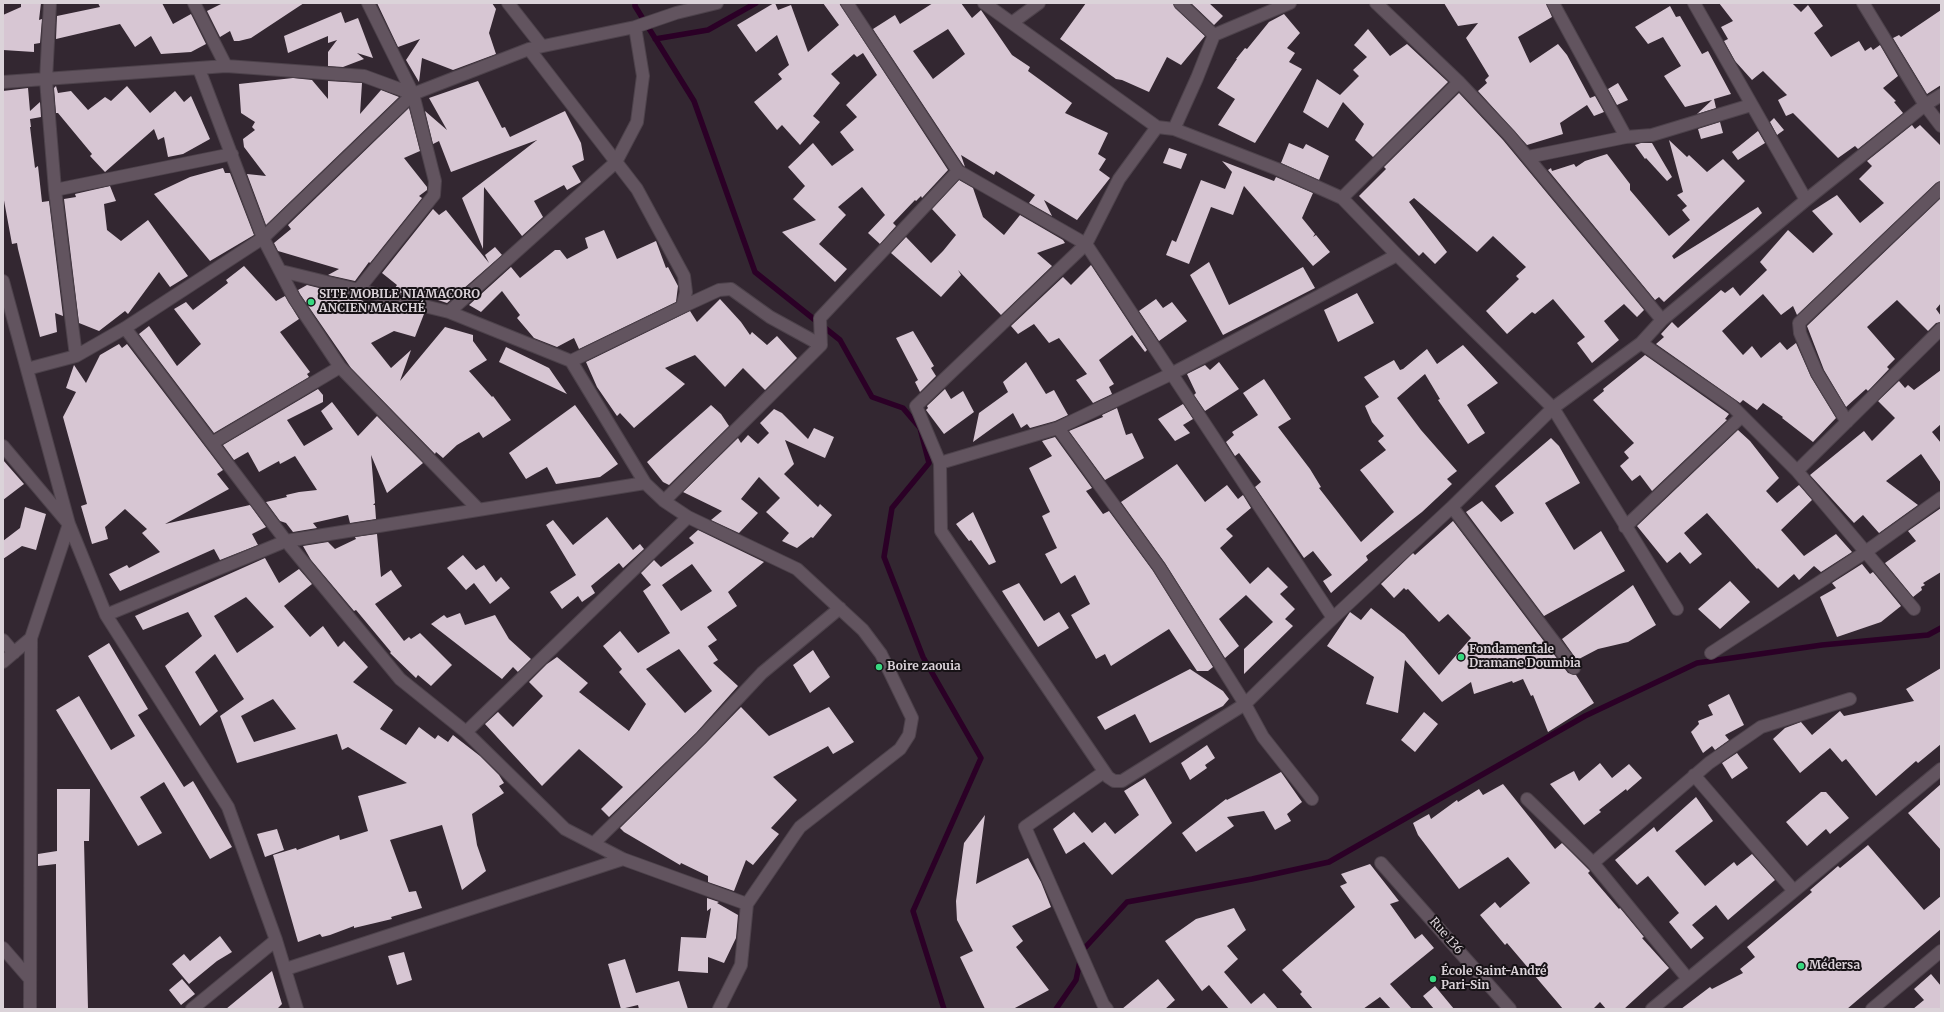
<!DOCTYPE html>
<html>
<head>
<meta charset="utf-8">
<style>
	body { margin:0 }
	#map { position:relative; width:1944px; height:1012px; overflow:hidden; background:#332731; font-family:Merriweather,serif }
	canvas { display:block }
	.frame { position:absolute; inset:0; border:4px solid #dbd3d9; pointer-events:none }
</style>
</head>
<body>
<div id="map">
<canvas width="1944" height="1012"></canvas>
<div class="frame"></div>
</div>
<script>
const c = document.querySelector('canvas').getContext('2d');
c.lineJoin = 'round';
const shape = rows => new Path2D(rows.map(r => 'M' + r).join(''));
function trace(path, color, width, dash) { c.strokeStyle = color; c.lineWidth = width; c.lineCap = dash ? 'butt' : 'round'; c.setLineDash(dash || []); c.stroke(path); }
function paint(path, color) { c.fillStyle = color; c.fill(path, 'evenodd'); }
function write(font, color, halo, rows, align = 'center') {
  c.font = font + ' Merriweather,serif'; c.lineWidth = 4; c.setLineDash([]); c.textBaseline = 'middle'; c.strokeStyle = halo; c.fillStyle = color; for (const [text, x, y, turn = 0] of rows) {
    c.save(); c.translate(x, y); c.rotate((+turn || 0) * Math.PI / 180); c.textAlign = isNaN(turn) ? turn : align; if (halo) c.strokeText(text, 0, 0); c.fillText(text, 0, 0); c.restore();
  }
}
const stream = shape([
	[635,3,635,6,694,101,755,272,840,340,872,397,903,408,920,428,929,463,892,508,884,557,923,657,981,758,913,911,944,1009],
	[655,39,708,30,756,3],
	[1056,1009,1076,980,1082,951,1127,902,1252,879,1329,862,1585,716,1697,663,1822,645,1928,635,1941,628]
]);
const building = shape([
	[21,3,41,3,39,20,42,19,40,43,34,44,34,52,3,50,3,15,21,7],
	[98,3,162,3,173,24,191,14,206,44,191,52,161,54,151,36,135,47,120,24,56,39,57,16,100,7],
	[223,3,304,3,251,38,239,41,234,41,230,31,220,37,207,11],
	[377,3,492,3,496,9,489,33,496,54,453,70,422,58,419,82,406,60,420,39,398,47],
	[774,3,775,3,778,10,791,5,808,52,839,25,823,3,839,3,948,170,922,198,921,196,916,201,915,200,893,223,896,226,880,244,868,233,885,215,862,187,838,207,846,215,819,244,847,269,835,282,782,232,816,220,793,199,805,186,788,167,813,143,832,166,854,150,840,132,857,117,846,105,877,75,863,53,857,57,854,54,831,74,840,83,813,116,820,122,800,145,782,125,777,130,754,102,782,79,778,74,789,65,777,35,756,52,737,25],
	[933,3,961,3,972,18,981,10,1012,55,1030,67,1028,71,1072,103,1065,113,1108,133,1098,154,1106,159,1099,170,1110,178,1077,220,1044,200,1052,216,1029,203,1035,195,996,171,994,175,961,155,965,167,963,165,873,29,895,15,900,24],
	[948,29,965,54,933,79,913,51],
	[1086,3,1173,3,1175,8,1205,36,1181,65,1167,57,1149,92,1122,80,1116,79,1060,39],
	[1191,3,1209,3,1223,16,1214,25],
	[1444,3,1546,3,1552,17,1518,37,1530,63,1558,44,1567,55,1590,98,1595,96,1604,112,1594,116,1587,105,1560,123,1563,134,1527,145,1478,91,1487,83,1485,80,1489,76,1466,38,1478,23,1458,26],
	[1719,3,1792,3,1801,12,1808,5,1823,26,1814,33,1831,57,1859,41,1865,51,1871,47,1873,50,1880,45,1898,76,1883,88,1896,101,1894,102,1903,113,1858,149,1855,146,1838,158,1793,113,1786,116,1778,100,1787,95,1763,71,1752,80,1735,61,1724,41,1728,39,1721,27,1733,21],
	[1670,6,1676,17,1680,16,1702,54,1708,51,1731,94,1714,99,1716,108,1697,114,1712,100,1685,107,1664,76,1681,66,1663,37,1648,44,1635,27],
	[1941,10,1941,85,1927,94,1893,38,1899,35,1901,37],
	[341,12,345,23,358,18,373,58,357,53,364,59,343,67,328,66,328,52,337,40,328,43,328,36,288,53,284,36],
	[1284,14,1300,33,1287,48,1295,53,1289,62,1302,69,1255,143,1218,125,1235,99,1217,88,1237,59,1236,59,1245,48,1247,49,1269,22],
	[1368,29,1390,56,1407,44,1448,82,1373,157,1355,140,1364,124,1343,102,1328,128,1303,112,1317,79,1340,95,1359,76,1353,70,1367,57,1354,45],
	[293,78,312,80,328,99,328,81,362,83,360,114,381,90,399,97,266,225,247,174,266,176,244,147,243,139,255,130,252,127,255,122,241,113,239,84],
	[478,81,502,128,505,127,510,137,565,111,581,143,584,160,572,166,581,182,567,190,564,185,534,201,543,217,522,236,484,187,483,249,462,198,537,140,451,172,439,141,433,144,425,111,447,130,429,98],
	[1618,83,1628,100,1617,105,1608,89],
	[56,86,58,93,71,91,88,110,105,97,111,101,127,86,150,113,175,91,184,102,191,96,210,139,183,154,168,157,164,137,158,140,154,129,105,172,90,156,92,154,58,113,56,113,54,88],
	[28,88,30,111,40,102,41,117,30,119,31,127,30,127,35,168,38,166,42,202,49,201,63,316,55,313,57,332,40,337,18,249,17,243,12,244,3,195,3,91],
	[1459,93,1503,140,1644,310,1637,317,1624,304,1604,321,1619,340,1592,363,1577,343,1585,337,1553,299,1535,314,1532,312,1507,334,1486,311,1519,279,1516,276,1526,267,1493,236,1477,252,1414,198,1409,202,1447,252,1435,264,1423,252,1419,256,1359,196,1386,169,1384,167],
	[409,108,420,151,404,158,427,187,427,190,419,196,422,198,370,263,369,262,355,281,328,275,339,269,278,251,274,243,291,229,288,225],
	[1774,118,1784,130,1777,135,1770,122],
	[1720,122,1723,133,1701,139,1698,129],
	[1912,125,1915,129,1920,125,1941,146,1941,181,1936,183,1797,315,1793,306,1781,315,1763,294,1722,331,1743,355,1752,346,1761,358,1780,342,1787,350,1796,343,1811,377,1836,418,1813,442,1782,418,1783,417,1763,403,1757,410,1743,400,1740,403,1656,344,1664,337,1661,334,1672,322,1678,328,1721,290,1725,293,1733,287,1740,296,1767,270,1760,262,1788,230,1813,253,1833,234,1812,211,1837,195,1860,223,1884,203,1859,179,1872,166,1867,161],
	[1758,131,1765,143,1738,160,1732,152],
	[1669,140,1687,157,1689,155,1707,172,1723,159,1745,181,1672,256,1674,259,1758,207,1762,213,1664,302,1659,297,1655,300,1548,170,1551,168,1552,171,1574,164,1576,167,1585,161,1607,154,1630,184,1630,190,1669,236,1690,220,1682,210,1687,206,1677,195,1683,192],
	[1289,143,1303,149,1306,144,1329,156,1319,180,1281,163],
	[1641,143,1652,143,1672,177,1667,181,1646,158,1645,159,1635,145],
	[1169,148,1187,154,1181,169,1163,163],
	[1222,161,1274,181,1276,177,1313,193,1302,218,1315,234,1313,237,1316,235,1330,252,1313,266,1244,186,1233,215,1211,207,1189,264,1166,255,1172,240,1176,242,1201,180,1225,189,1232,172],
	[223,168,225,173,230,173,254,235,210,261,154,194,190,177],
	[959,180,973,188,983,217,1004,235,1020,215,1063,240,1065,243,1037,253,1052,266,1001,315,958,270,961,275,941,297,891,253,906,237,931,263,943,251,956,235,932,209],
	[110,186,116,201,104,204,107,230,121,241,148,220,188,276,170,287,159,272,128,314,125,311,99,331,79,323,64,199,76,197,75,194],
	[1941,198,1941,303,1936,309,1941,316,1941,322,1936,323,1928,331,1897,300,1867,327,1895,359,1887,367,1889,369,1868,391,1866,389,1846,407,1824,370,1807,326],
	[433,209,439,215,446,210,489,263,485,255,495,247,502,255,447,303,429,297,428,299,393,291,397,285,382,273],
	[604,230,617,259,656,241,666,268,668,267,678,286,676,302,579,349,574,338,557,347,534,338,517,318,520,315,502,291,481,312,469,305,511,267,520,278,555,250,560,250,567,259,588,248,585,238],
	[1209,262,1229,305,1303,267,1315,288,1223,335,1190,275],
	[1091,265,1147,350,1145,352,1132,335,1099,360,1114,384,1109,387,1112,394,1093,403,1076,380,1087,374,1059,338,1049,343,1034,324,1018,334,1011,326,1063,277,1071,285],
	[244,266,276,301,285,296,299,319,280,332,310,372,307,374,309,377,214,433,139,334,149,326,177,366,201,344,174,309,186,302,193,310,228,283,226,280],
	[307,285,347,295,380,307,383,304,424,314,415,337,394,331,371,343,391,368,411,350,400,381,445,327,473,335,473,341,487,360,469,371,492,397,493,396,511,420,483,438,479,432,457,445,443,458,436,452,435,454,351,368,300,294,298,290],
	[1357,293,1374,323,1338,342,1324,310],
	[720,299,741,322,750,335,752,332,767,345,777,336,797,358,765,390,743,368,725,387,695,355,665,368,685,384,634,428,620,413,617,416,597,387,586,362,690,311,697,322],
	[1156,299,1163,308,1172,302,1187,321,1159,341,1139,311],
	[913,331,934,366,931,368,936,376,920,392,915,382,918,380,896,338],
	[119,344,122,348,127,344,223,470,217,474,229,489,165,524,250,505,266,527,252,534,258,545,220,560,214,549,120,591,109,574,127,565,129,568,160,552,142,533,147,529,125,509,105,527,108,539,92,544,81,506,87,504,63,417,76,392,66,388,74,365,86,383,100,355],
	[1463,345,1498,383,1467,405,1485,433,1468,444,1438,400,1440,399,1425,374,1397,398,1421,430,1457,471,1447,479,1452,484,1422,512,1366,556,1368,560,1331,593,1323,581,1332,575,1313,551,1304,558,1255,487,1261,482,1239,453,1235,456,1226,442,1234,435,1232,432,1258,415,1243,393,1264,379,1291,419,1278,427,1310,469,1321,487,1319,488,1361,542,1394,512,1360,470,1386,450,1378,441,1384,436,1372,422,1365,406,1379,397,1364,377,1394,360,1400,370,1403,369,1427,349,1437,364],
	[506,347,549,368,567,394,499,362],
	[1645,355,1729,414,1725,419,1727,420,1652,491,1640,475,1632,481,1620,466,1629,458,1624,452,1634,443,1593,400,1604,391,1603,389],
	[1026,362,1046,394,1054,390,1068,415,1055,421,1030,428,1027,424,1021,428,1013,413,973,442,979,413,1008,392,1003,382],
	[1219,362,1239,389,1205,411,1194,395,1196,393,1187,374,1205,365,1210,370],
	[1941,370,1941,424,1932,432,1941,443,1941,483,1921,454,1886,481,1918,505,1879,533,1863,515,1854,523,1810,475,1864,431,1872,441,1895,418,1878,401,1899,381,1905,388,1908,385,1914,390],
	[318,389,323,395,323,402,287,420,304,446,333,429,321,411,332,402,358,436,377,416,423,463,387,493,371,455,375,503,373,505,375,505,376,519,350,523,348,515,313,523,317,528,293,532,286,523,280,521,266,502,287,497,286,495,299,492,317,490,295,456,280,464,279,461,259,472,248,452,234,460,223,445],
	[945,389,951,399,963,391,974,412,944,434,926,410,928,408,927,406],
	[1183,404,1193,419,1183,425,1190,433,1175,441,1158,419],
	[575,405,618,464,600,477,556,484,547,467,526,479,509,453],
	[711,405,721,414,729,426,669,485,663,482,647,462],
	[1117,408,1126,435,1132,433,1144,458,1105,480,1069,431,1103,417,1102,415],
	[774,409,782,413,808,439,814,428,834,437,825,458,785,440,794,464,784,474,818,507,820,504,832,515,813,538,811,537,797,548,782,541,789,533,766,512,780,498,759,477,741,499,758,513,739,533,711,520,722,511,683,492,738,438,741,443,748,435,758,444,769,433,760,423],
	[1738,430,1750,441,1779,478,1766,491,1777,503,1799,485,1812,500,1781,530,1804,556,1836,534,1852,552,1821,572,1814,566,1799,580,1794,574,1778,588,1758,568,1757,569,1707,513,1684,533,1702,554,1690,564,1680,552,1667,563,1637,526],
	[1055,437,1092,488,1086,491,1103,514,1109,511,1153,571,1213,667,1208,671,1197,671,1169,629,1111,666,1105,654,1096,659,1071,615,1090,604,1075,575,1061,584,1045,554,1057,548,1042,516,1050,512,1029,468,1052,456,1042,441],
	[1551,438,1559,446,1580,483,1545,503,1574,550,1601,531,1625,571,1544,616,1466,512,1482,501,1501,522,1514,513,1495,486],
	[3,460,24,484,3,500],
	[1177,464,1205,502,1227,485,1238,499,1243,495,1251,508,1226,529,1233,536,1220,548,1250,584,1268,567,1288,587,1280,594,1295,609,1285,619,1293,626,1244,674,1244,649,1273,622,1246,595,1219,619,1239,646,1225,658,1165,563,1121,502],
	[25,507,46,514,36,550,22,546,3,559,3,541,20,528],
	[1941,508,1941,572,1923,583,1925,585,1921,587,1922,590,1913,597,1885,563,1916,541,1908,531],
	[973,512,996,562,989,565,971,540,969,541,956,524],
	[607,517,633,550,640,544,644,549,623,568,619,563,591,586,595,593,582,602,578,596,562,609,550,592,576,575,546,525,553,520,573,545],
	[1453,521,1568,673,1576,675,1594,703,1548,732,1533,695,1531,696,1523,679,1513,683,1512,681,1474,694,1471,682,1442,702,1405,660,1398,713,1366,704,1374,677,1327,646,1350,612,1361,620,1371,608,1404,634,1439,675,1471,638,1448,614,1439,622,1408,589,1406,590,1404,588,1394,598,1381,584,1413,553,1415,555],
	[698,530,764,562,728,592,737,606,707,627,717,640,708,646,718,660,713,663,738,686,696,733,609,817,601,809,623,787,579,749,542,786,485,724,498,712,513,727,543,696,529,682,547,664,557,657,588,683,579,692,629,731,646,704,619,672,622,669,603,646,620,631,638,653,670,633,643,591,651,585,641,573,654,560,661,567,694,543,689,538],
	[692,564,712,591,681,611,662,585],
	[679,649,712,691,685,713,646,669],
	[377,534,381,577,391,570,402,586,375,604,404,641,409,637,411,639,420,633,452,665,431,686,418,675,416,678,390,653,391,652,356,610,354,611,311,560,303,546,328,542,335,549,356,539,355,537],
	[463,555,476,570,484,565,496,582,501,577,510,588,490,604,474,583,466,590,447,568],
	[265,558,279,583,299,569,312,584,284,606,310,637,323,626,338,647,344,641,368,667,353,682,393,710,380,729,406,745,419,727,435,739,438,735,448,742,453,735,480,756,499,775,504,783,499,786,504,793,472,814,477,845,486,871,462,890,442,825,390,840,409,892,416,891,422,908,391,917,392,919,354,928,354,926,330,935,322,937,320,934,298,942,273,855,296,848,297,850,339,835,340,840,368,831,358,796,407,783,348,747,342,750,337,734,237,763,220,716,244,699,215,654,195,672,218,711,200,726,165,666,202,636,188,612,143,630,135,616],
	[246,597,274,627,237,653,214,616],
	[273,699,296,729,254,742,241,716],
	[1862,564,1870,574,1873,572,1901,606,1881,622,1837,637,1820,597,1836,588,1832,583],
	[1730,581,1750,602,1720,629,1698,609],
	[1019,583,1044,621,1059,612,1069,628,1038,647,1002,591],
	[1633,585,1656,625,1628,642,1598,649,1577,660,1562,639],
	[460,613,465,625,495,615,509,639,531,659,518,672,513,667,502,679,431,624,444,615,447,618],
	[109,643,148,709,138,715,184,787,193,781,232,847,210,859,164,782,140,797,162,833,138,846,56,710,79,696,111,750,135,736,88,656],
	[813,650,830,677,810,693,793,665],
	[1941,668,1941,744,1918,763,1916,761,1876,796,1846,759,1842,762,1830,748,1800,773,1773,739,1785,728,1801,722,1812,735,1840,711,1844,716,1914,701,1906,689],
	[1190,669,1223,691,1229,699,1223,706,1150,743,1135,714,1105,730,1097,717],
	[1729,694,1744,725,1725,735,1729,740,1715,750,1712,746,1703,753,1691,732,1699,724,1698,721,1713,715,1708,705],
	[741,707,769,736,829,707,854,742,833,754,828,746,773,777,797,800,771,828,779,834,753,865,746,860,734,891,708,882,708,876,681,863,680,865,624,832,620,828,706,743],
	[1424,712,1438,724,1415,752,1401,740],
	[1207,745,1215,758,1205,765,1207,768,1190,780,1181,763],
	[1737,753,1748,768,1732,779,1722,763],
	[1600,763,1612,778,1629,764,1642,778,1627,791,1626,789,1599,810,1601,812,1584,825,1550,784,1574,771,1579,781],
	[1281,772,1302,802,1287,814,1291,821,1275,830,1264,811,1227,817,1234,826,1196,852,1182,833,1226,799,1227,800],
	[1145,778,1172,823,1112,875,1084,842,1066,854,1053,829,1074,812,1092,833,1105,822,1115,834,1139,815,1124,791],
	[1503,784,1555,849,1562,843,1590,871,1588,873,1619,909,1620,908,1644,937,1642,938,1669,968,1624,1009,1606,1009,1600,1002,1593,1009,1563,1009,1507,943,1505,945,1480,915,1495,902,1500,908,1530,883,1508,857,1459,889,1418,835,1413,823,1429,814,1431,819,1457,800,1458,802,1479,789,1483,795],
	[1941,784,1941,850,1908,813],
	[57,789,90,789,89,841,84,841,88,1009,56,1009,56,864,38,866,38,854,57,851],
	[1821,792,1826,792,1849,818,1830,834,1826,829,1807,846,1786,822],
	[1696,797,1713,821,1675,851,1705,886,1734,862,1737,866,1752,854,1775,880,1728,920,1716,905,1692,925,1704,938,1691,949,1669,922,1679,913,1648,876,1637,885,1615,860,1654,827,1657,832],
	[985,815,976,884,1028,858,1041,882,1051,907,1012,926,1023,941,1016,947,1049,990,1013,1009,985,1009,960,957,973,951,957,920,956,901,964,843],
	[277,829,284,850,265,857,257,834],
	[1868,845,1924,910,1941,896,1941,929,1847,1009,1681,1009,1710,987,1712,989,1743,973,1740,969,1755,957,1747,947,1812,892,1810,890,1838,866,1840,868],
	[1370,864,1399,901,1390,904,1415,939,1422,934,1434,948,1390,984,1412,1009,1391,1009,1380,997,1363,1009,1313,1009,1300,994,1302,992,1282,970,1355,907,1340,886,1347,883,1341,874],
	[707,898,719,902,717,903,738,915,736,938,724,963,708,957,708,973,678,971,681,937,706,938,711,908,707,911],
	[1234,908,1246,930,1227,946,1238,959,1224,972,1251,1004,1264,993,1278,1009,1229,1009,1209,985,1202,991,1165,941,1196,919],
	[220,936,232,952,217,961,189,984,172,964,184,954,190,961],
	[404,952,412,980,397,985,388,956],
	[625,959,636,993,679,981,688,1009,639,1009,638,1005,621,1009,608,964],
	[272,971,282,1004,277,1009,226,1009],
	[1931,974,1941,986,1941,1009,1913,1009,1924,1000,1914,989],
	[182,979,195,994,181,1005,169,990],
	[1158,979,1175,1000,1165,1009,1122,1009],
	[1435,986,1454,1009,1434,1009,1423,996]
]);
const street = shape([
	[50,3,46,80,55,190,76,356],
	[194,3,226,66],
	[508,3,541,45],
	[847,3,958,171,1086,244,1333,618],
	[984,3,1157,127,1174,129,1277,169,1342,198,1397,255,1553,408,1677,609],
	[1180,3,1214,35,1290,3],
	[1376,3,1459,82,1509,135,1662,320],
	[1553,3,1626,137],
	[1694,3,1806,200],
	[1863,3,1925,105,1941,126],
	[1013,22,1039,3],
	[529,49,637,189,684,276,686,292,682,307,571,361],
	[199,69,263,238,294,298,340,367,479,510],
	[3,82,226,66,364,76,413,94,529,49,635,27,676,13,717,3],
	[1174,129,1197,78,1214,35],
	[1528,157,1626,137,1652,135,1751,105],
	[55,190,232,154],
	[1342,198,1459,82],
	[1397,255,1171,374,1058,428,940,463,941,531,1108,777,1114,781,1122,781,1245,704,1333,618,1452,507,1553,408,1641,343,1662,320,1806,200,1925,105,1941,95],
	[281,271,449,312,571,361,645,483,664,501,688,517,797,569,863,630,881,654,912,718,909,735,900,749,800,827,795,834,747,904,741,965,719,1009],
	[3,281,69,524,106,615,228,807,276,940,297,1009],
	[358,290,434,195,435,181,413,94,368,3],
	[682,307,719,290,731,289,770,317,821,345,820,318,958,171],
	[449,312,616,162,637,122,643,76,635,27],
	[125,328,286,541,400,679,466,732,565,829,623,859,747,904],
	[1641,343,1732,406,1797,471,1914,609],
	[27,369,76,356,125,328,263,238,413,94],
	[1847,422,1817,373,1800,333,1799,323,1941,188],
	[1058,428,1159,567,1245,704,1263,737,1312,799],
	[212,443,340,367],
	[3,446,67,522],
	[940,463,916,406,1086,244,1119,179,1157,127],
	[1797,471,1941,329],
	[664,501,821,345],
	[1452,507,1574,668],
	[1625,527,1741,417],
	[106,615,286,541,645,483],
	[3,640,14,653],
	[1711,653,1864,553,1941,498],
	[3,662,31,638],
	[466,732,688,517],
	[1104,772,1025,827,1103,1004,1107,1009],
	[1694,775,1794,891],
	[1527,799,1593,863,1688,979],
	[594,843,701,738,762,673,840,608],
	[1381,863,1510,1009],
	[1593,863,1709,763,1761,727,1850,699],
	[3,948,29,978],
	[286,969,623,859],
	[30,1009,31,638,69,524],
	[192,1009,276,940],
	[1652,1009,1941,769],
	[1872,1009,1941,951]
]);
const markers = [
	[311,302,4,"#38d880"],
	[1461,657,4,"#38d880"],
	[879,667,4,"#38d880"],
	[1801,966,4,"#38d880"],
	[1433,979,4,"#38d880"]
];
const poiNames = [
	["SITE MOBILE NIAMACORO",319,295],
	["ANCIEN MARCHÉ",319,309],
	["Fondamentale",1469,650],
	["Dramane Doumbia",1469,664],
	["Boire zaouia",887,667],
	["Médersa",1809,966],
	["École Saint-André",1441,972],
	["Pari-Sin",1441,986]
];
const streetNames = [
	["Rue 136",1446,936,49]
];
trace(stream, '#2b0026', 5.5);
paint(building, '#d7c6d3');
trace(street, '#4d424b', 14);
trace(street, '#62545f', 12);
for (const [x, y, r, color] of markers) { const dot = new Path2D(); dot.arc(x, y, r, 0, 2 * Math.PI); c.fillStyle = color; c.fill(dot); trace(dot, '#171216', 1.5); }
write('bold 12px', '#dbd3d9', '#171216', poiNames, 'left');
write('12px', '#dbd3d9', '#171216', streetNames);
</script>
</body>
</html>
